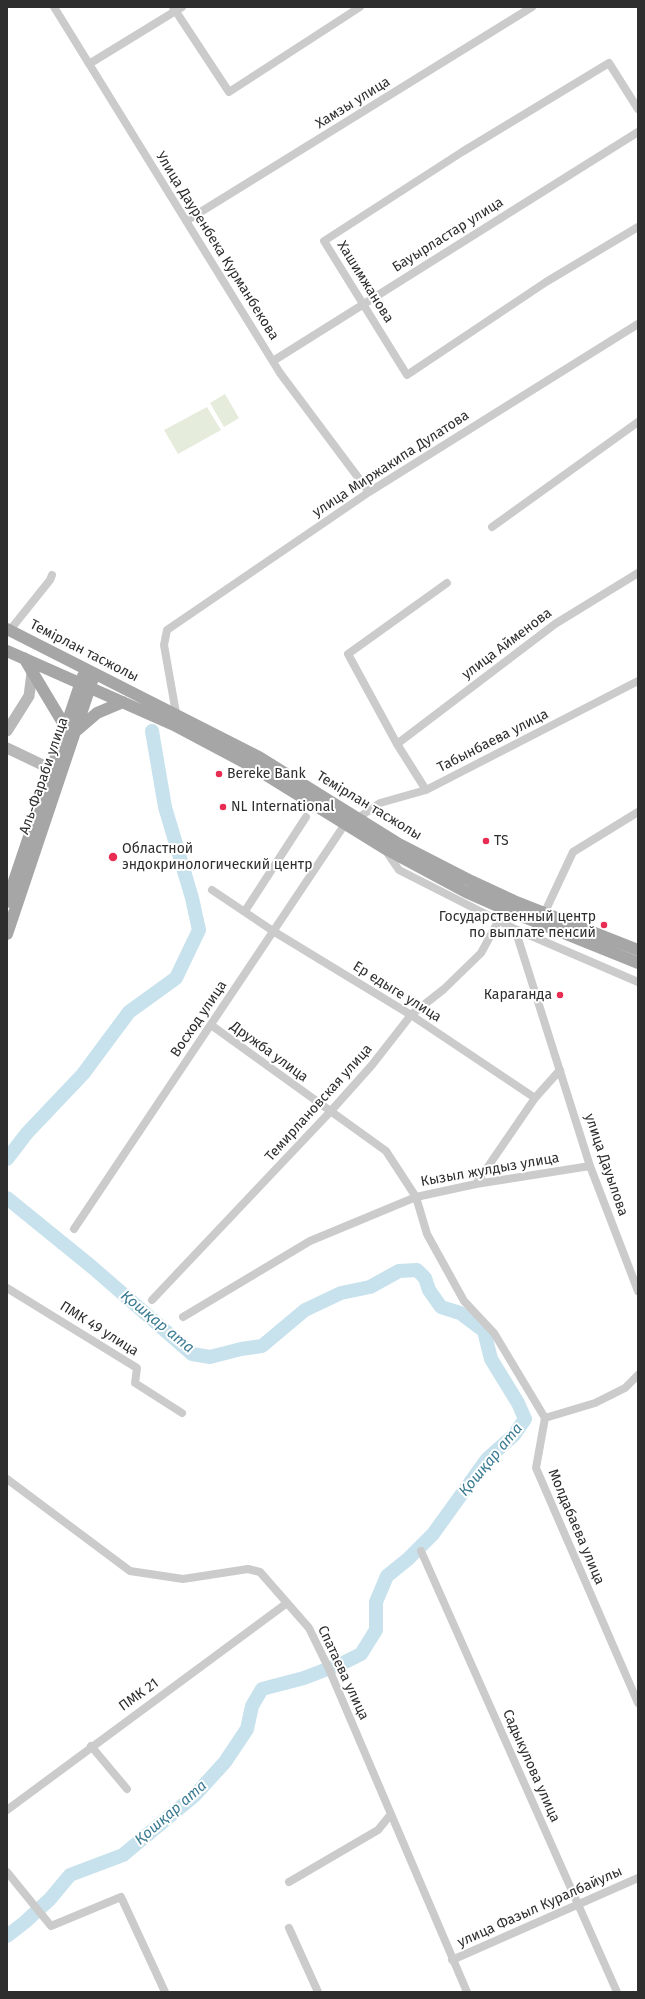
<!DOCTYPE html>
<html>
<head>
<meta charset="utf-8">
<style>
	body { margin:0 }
	#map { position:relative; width:645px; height:1999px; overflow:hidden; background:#fff; font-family:"Fira Sans",sans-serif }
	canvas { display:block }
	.frame { position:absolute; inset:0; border:8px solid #2e2e2e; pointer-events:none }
</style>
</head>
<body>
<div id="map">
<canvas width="645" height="1999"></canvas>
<div class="frame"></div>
</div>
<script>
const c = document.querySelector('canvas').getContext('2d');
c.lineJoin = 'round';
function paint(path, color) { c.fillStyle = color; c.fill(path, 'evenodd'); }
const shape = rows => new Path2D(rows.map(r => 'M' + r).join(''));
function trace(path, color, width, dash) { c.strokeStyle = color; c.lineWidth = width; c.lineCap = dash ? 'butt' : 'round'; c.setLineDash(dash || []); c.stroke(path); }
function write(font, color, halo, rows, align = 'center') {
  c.font = font + ' "Fira Sans",sans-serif'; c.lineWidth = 4; c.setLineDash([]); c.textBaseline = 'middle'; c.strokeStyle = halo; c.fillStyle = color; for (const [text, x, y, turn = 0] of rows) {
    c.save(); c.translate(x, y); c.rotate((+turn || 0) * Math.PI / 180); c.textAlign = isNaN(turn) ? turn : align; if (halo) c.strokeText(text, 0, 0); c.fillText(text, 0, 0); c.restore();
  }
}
const green = shape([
	[225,394,239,418,224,427,210,403],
	[207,407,221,430,178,454,164,430]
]);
const river = shape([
	[7,1159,27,1133,83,1074,129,1012,176,978,199,930,192,898,165,807,152,731],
	[7,1198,92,1267,192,1354,210,1357,241,1349,262,1346,305,1310,341,1293,370,1287,399,1271,417,1270,425,1278,429,1290,441,1307,460,1313,484,1331,491,1359,518,1403,525,1419,514,1435,487,1459,433,1534,408,1559,387,1576,376,1602,376,1630,361,1654,343,1663,304,1678,262,1689,252,1706,247,1729,225,1762,195,1795,123,1855,70,1875,50,1899,25,1922,7,1936]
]);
const minor = shape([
	[54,7,280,373,369,492],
	[173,7,229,92,360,7],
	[89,64,182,7],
	[638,109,609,63,462,152,324,241,407,375,546,282,638,227],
	[186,221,532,7],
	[273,361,638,132],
	[492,527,638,422],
	[10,630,50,580,52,575],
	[176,713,164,645,167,630,369,492,638,324],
	[397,744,555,624,638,573],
	[426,790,397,744,348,654,447,583],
	[358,818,380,803,426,790,638,681],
	[386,851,399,870,515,929,638,982],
	[212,890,273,931,411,1015,535,1098,560,1070],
	[245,911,306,817],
	[543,916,573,852,638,812],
	[515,929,590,1166,638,1291],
	[211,1025,386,1151,416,1197,427,1234,464,1301,494,1333,545,1418,536,1468,638,1703],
	[476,1184,535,1098],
	[74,1229,345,824],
	[7,1288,137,1368,135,1383,182,1413],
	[152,1300,330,1112,372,1065,411,1015,444,989,481,953,499,920],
	[183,1317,310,1241,416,1197,476,1184,590,1166],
	[545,1418,595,1403,625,1388,638,1375],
	[7,1479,130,1571,183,1579,248,1569,260,1572,309,1628,329,1669,467,1992],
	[421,1551,617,1992],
	[91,1746,127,1789],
	[7,1810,287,1603],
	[7,1872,51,1926,121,1897,165,1992],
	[289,1882,378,1830,391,1814],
	[289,1928,318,1992],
	[452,1960,638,1878]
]);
const secondary = shape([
	[7,731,29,696,32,673],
	[7,748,51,769]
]);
const primary = shape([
	[7,629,259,757,399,844,471,881,514,901,638,950],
	[7,651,174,725,253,767,384,848,466,892,509,911,638,963],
	[24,658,66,728],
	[76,731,97,713,123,702],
	[7,902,83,676],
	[7,934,92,681]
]);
const markers = [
	[219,774,4,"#e92c52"],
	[223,807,4,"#e92c52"],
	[486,841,4,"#e92c52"],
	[113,857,5,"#e92c52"],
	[604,925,4,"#e92c52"],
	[560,995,4,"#e92c52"]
];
const streetNames = [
	["Хамзы улица",353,103,-32],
	["Бауырластар улица",448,235,-32],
	["Улица Дауренбека Курманбекова",217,246,58],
	["Хашимжанова",365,282,58],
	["улица Миржакипа Дулатова",391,464,-33],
	["улица Айменова",507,644,-37],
	["Темірлан тасжолы",84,651,27],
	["Табынбаева улица",493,741,-27],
	["Аль-Фараби улица",44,776,-71],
	["Темірлан тасжолы",369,806,31],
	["Ер едыге улица",397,992,32],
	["Восход улица",199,1019,-56],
	["Дружба улица",269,1052,36],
	["Темирлановская улица",319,1103,-48],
	["улица Дауылова",606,1165,71],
	["Кызыл жулдыз улица",490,1170,-10],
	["ПМК 49 улица",99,1329,32],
	["Молдабаева улица",576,1527,67],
	["Спатаева улица",343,1673,65],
	["ПМК 21",139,1695,-36],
	["Садыкулова улица",531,1766,66],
	["улица Фазыл Куралбайулы",540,1907,-24]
];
const poiNames = [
	["Bereke Bank",227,774],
	["NL International",231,807],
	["TS",494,841],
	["Областной",122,849],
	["эндокринологический центр",122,865],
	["Государственный центр",596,917,"right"],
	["по выплате пенсий",596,933,"right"],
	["Караганда",552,995,"right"]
];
const waterNames = [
	["Қошқар ата",157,1322,39],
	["Қошқар ата",491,1460,-50],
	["Қошқар ата",171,1813,-41]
];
paint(green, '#e6ecdb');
trace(river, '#c7e2ec', 14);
trace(minor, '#cbcbcb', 8);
trace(secondary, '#b8b8b8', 11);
trace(primary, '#a6a6a6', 12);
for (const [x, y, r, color] of markers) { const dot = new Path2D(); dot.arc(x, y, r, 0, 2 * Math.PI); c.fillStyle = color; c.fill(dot); trace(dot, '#fff', 1.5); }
write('14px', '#2e2e2e', '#fff', streetNames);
write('14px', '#2e2e2e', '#fff', poiNames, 'left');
write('italic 15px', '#3a7b92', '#fff', waterNames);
</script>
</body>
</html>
